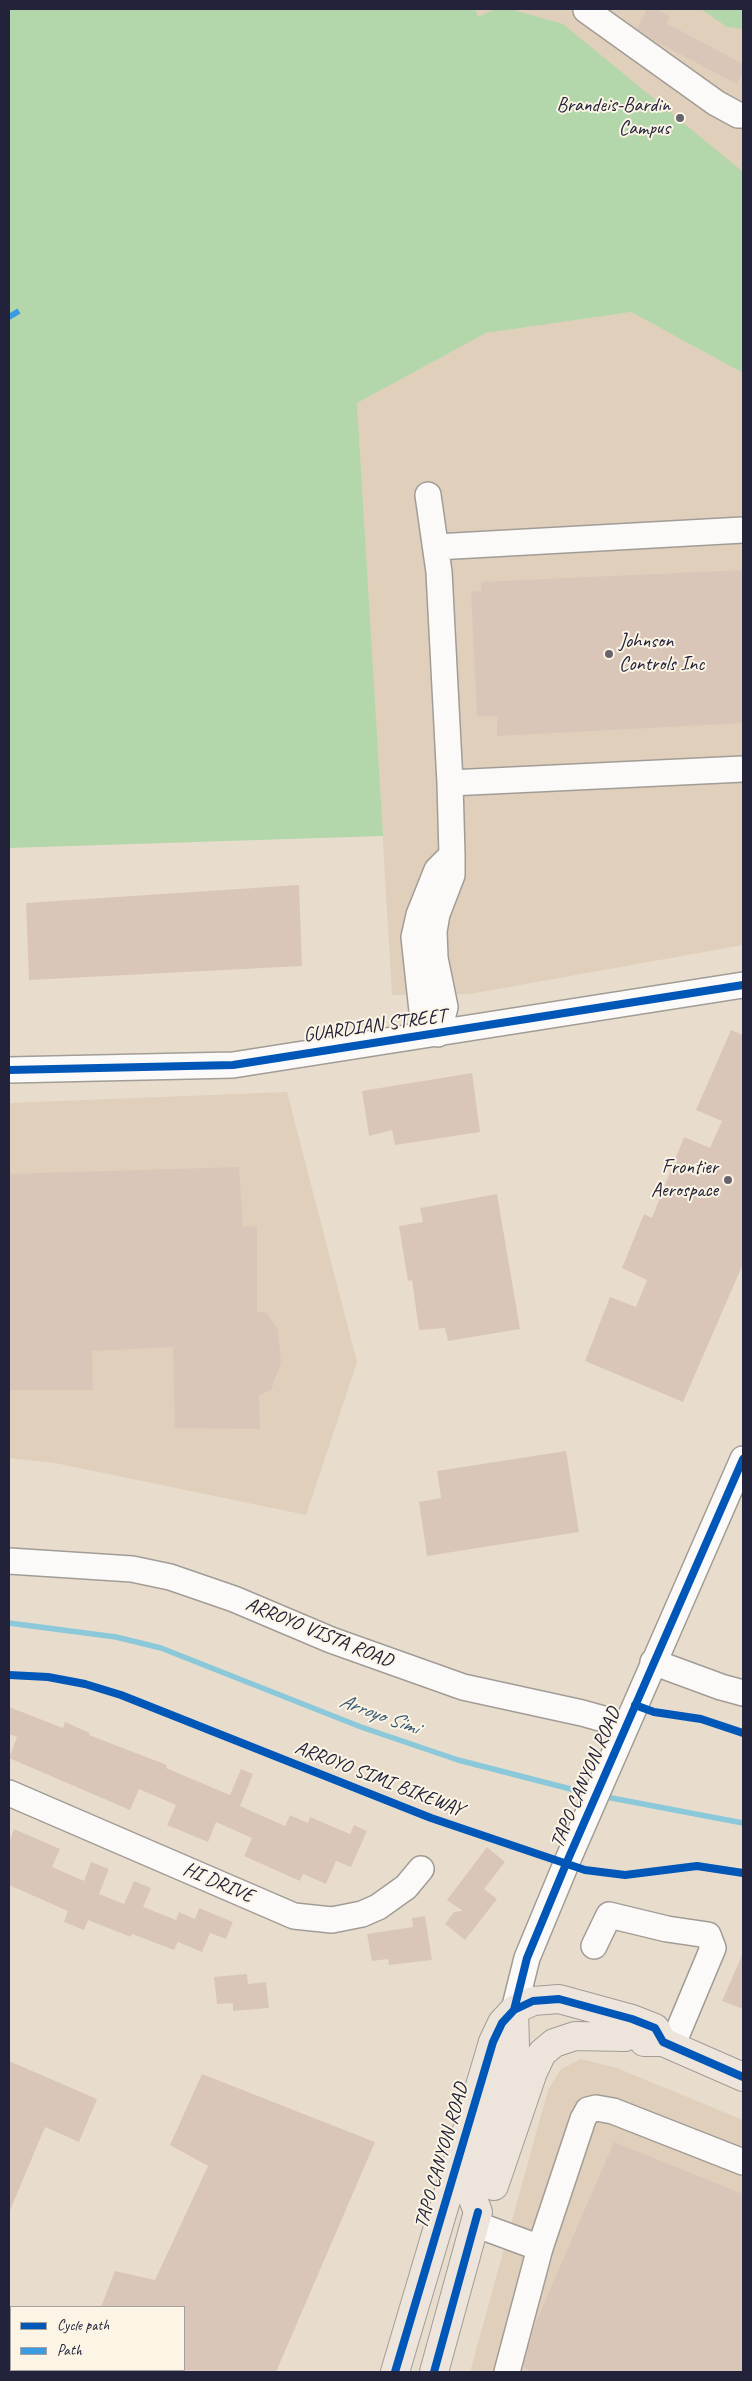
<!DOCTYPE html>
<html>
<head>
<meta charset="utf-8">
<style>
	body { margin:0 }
	#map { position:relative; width:752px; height:2381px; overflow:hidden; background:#e8ddcd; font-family:Caveat,sans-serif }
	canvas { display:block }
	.frame { position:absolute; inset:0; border:10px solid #22223b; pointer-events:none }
	.legend { position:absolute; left:10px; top:2306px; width:175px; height:65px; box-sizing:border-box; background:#fcf5e5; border:1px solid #a5a1a1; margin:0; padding:6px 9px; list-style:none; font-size:15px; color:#22223b }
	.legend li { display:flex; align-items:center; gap:10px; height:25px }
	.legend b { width:25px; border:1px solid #a5a1a1 }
</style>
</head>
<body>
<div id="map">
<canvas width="752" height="2381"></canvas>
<div class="frame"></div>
<ul class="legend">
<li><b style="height:6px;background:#0057b8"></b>Cycle path</li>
<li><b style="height:6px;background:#3c9ce2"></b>Path</li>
</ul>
</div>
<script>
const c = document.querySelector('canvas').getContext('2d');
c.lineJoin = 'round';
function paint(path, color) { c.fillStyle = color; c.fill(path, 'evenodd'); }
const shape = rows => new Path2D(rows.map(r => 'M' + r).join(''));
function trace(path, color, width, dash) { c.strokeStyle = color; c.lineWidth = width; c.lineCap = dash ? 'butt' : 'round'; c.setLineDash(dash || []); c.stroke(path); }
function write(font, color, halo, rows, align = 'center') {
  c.font = font + ' Caveat,sans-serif'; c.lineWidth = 4; c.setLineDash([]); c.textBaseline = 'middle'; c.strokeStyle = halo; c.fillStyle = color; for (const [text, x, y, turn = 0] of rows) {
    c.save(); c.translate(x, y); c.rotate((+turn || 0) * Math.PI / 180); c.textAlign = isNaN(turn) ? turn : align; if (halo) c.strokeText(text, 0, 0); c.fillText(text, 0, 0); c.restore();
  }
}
const built = shape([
	[446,9,721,9,743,23,743,182],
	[631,312,743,373,743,945,470,994,392,995,357,403,486,333],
	[287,1092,357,1362,306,1515,55,1463,9,1458,9,1103],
	[581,2059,617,2068,743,2120,743,2372,470,2372,548,2090,561,2069]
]);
const green = shape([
	[9,9,475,9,478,17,496,9,510,9,563,24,743,172,743,373,631,312,486,333,357,403,383,836,9,848],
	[701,9,743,9,743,29,727,27]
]);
const stream = shape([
	[9,1623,116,1637,161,1648,361,1727,458,1760,590,1794],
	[601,1796,743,1823]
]);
const building = shape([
	[647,9,656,9,670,16,666,23,743,64,743,72,737,84,651,39,637,29],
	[743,570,743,723,497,736,497,716,477,716,471,592,481,591,481,582],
	[299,885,302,966,29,980,26,903],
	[731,1030,743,1035,743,1264,683,1402,585,1361,610,1297,636,1307,647,1280,622,1268,644,1214,652,1218,684,1137,710,1148,722,1121,696,1110],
	[472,1073,480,1132,395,1145,392,1130,369,1136,362,1091],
	[239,1167,243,1227,257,1226,257,1312,267,1313,278,1330,281,1362,271,1390,259,1395,260,1429,175,1428,173,1347,92,1351,93,1390,9,1390,9,1174],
	[497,1194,520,1329,448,1341,445,1328,419,1330,412,1280,408,1281,399,1226,423,1222,420,1208],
	[566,1451,579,1532,427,1556,419,1502,441,1498,437,1471],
	[9,1707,63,1728,65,1722,90,1733,89,1735,167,1765,166,1768,230,1795,241,1769,253,1774,240,1806,285,1826,290,1815,308,1823,310,1817,350,1834,354,1825,367,1831,351,1867,336,1861,326,1884,303,1874,300,1881,244,1856,252,1838,216,1822,208,1842,167,1825,176,1805,139,1789,130,1810,9,1758,17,1737,9,1734],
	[14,1829,60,1849,52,1867,84,1881,91,1862,109,1869,99,1894,124,1904,134,1881,151,1888,143,1907,176,1920,179,1912,195,1919,199,1908,233,1922,226,1939,210,1933,202,1952,178,1942,174,1950,132,1934,131,1937,88,1920,84,1930,64,1922,68,1911,9,1885,9,1843],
	[487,1847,505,1862,484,1889,497,1899,465,1940,445,1924,454,1912,463,1911,447,1900],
	[425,1916,432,1960,389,1965,388,1959,372,1961,367,1934,413,1927,412,1918],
	[743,1953,743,2009,722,2001],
	[247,1974,248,1984,266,1982,269,2008,233,2011,233,2003,217,2004,214,1977],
	[9,2061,97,2099,79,2142,45,2127,9,2213],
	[202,2074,375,2142,276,2372,184,2372,184,2307,101,2307,115,2271,155,2280,208,2166,170,2145],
	[614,2142,743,2194,743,2372,532,2372,523,2366,534,2327]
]);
const minor = shape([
	[586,10,716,103,738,115,743,115],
	[428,495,439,572,450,783],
	[436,547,743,530],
	[452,855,452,875,437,914,434,931,435,958,445,1007,438,1034,422,1011,414,937,419,915,437,870,452,855],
	[452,855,450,783,743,769],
	[9,1070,233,1065,743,985],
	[9,1561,132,1569,170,1577,234,1599,331,1640,463,1687,582,1713,625,1725],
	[653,1662,721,1687,743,1693],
	[9,1793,294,1916,332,1920,362,1914,378,1907,406,1887,421,1869],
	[594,1946,609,1915,667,1929,708,1935,713,1948,672,2046],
	[514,2010,527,1958,566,1864,743,1459],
	[475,2224,540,2248],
	[507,2372,540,2248,583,2119,588,2110,596,2108,613,2111,743,2162]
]);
const major = shape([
	[644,2042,663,2042,743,2077],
	[494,2186,533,2072,542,2053,554,2043,575,2036,625,2037],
	[395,2372,493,2042,502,2023,514,2010,533,2001,559,1999,632,2019,655,2028,663,2042],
	[434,2372,478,2212,473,2199,515,2046,514,2010]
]);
const quiet = shape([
	[9,317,19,311]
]);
const cycleway = shape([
	[9,1070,233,1065,743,985],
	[9,1675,48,1677,85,1684,121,1695,431,1818,585,1870,625,1875,697,1866,743,1873],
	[635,1705,654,1712,701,1719,743,1733],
	[514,2010,533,2001,559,1999,632,2019,655,2028,663,2042,743,2077],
	[395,2372,493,2042,502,2023,514,2010,527,1958,566,1864,743,1459],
	[434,2372,478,2212]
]);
const markers = [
	[680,118,5,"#67636e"],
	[609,654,5,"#67636e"],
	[728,1180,5,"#67636e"]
];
const poiNames = [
	["Brandeis-Bardin",670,106],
	["Campus",670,129],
	["Johnson",619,642,"left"],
	["Controls Inc",619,665,"left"],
	["Frontier",718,1168],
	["Aerospace",718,1191]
];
const streetNames = [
	["GUARDIAN STREET",375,1026,-8],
	["ARROYO VISTA ROAD",319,1633,22],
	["TAPO CANYON ROAD",586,1778,-67],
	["ARROYO SIMI BIKEWAY",379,1779,21],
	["HI DRIVE",218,1883,23],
	["TAPO CANYON ROAD",442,2156,-74]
];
const waterNames = [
	["Arroyo Simi",379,1715,20]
];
paint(built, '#dfcfbb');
paint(green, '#b3d6aa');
trace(stream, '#8ac8da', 5.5);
paint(building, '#dac6b9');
trace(minor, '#a29c96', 28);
trace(major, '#a29c96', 30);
trace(minor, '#fcfaf8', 25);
trace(major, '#ede5db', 28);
trace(quiet, '#3c9ce2', 6, [12, 6]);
trace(cycleway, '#0057b8', 8);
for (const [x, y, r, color] of markers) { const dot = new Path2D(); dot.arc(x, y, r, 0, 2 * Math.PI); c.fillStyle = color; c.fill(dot); trace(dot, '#fcf5e5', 2); }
write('20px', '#22223b', '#fcf5e5', poiNames, 'right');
write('20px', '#22223b', '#fcf5e5', streetNames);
write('italic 21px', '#385974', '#fcf5e5', waterNames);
</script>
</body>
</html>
